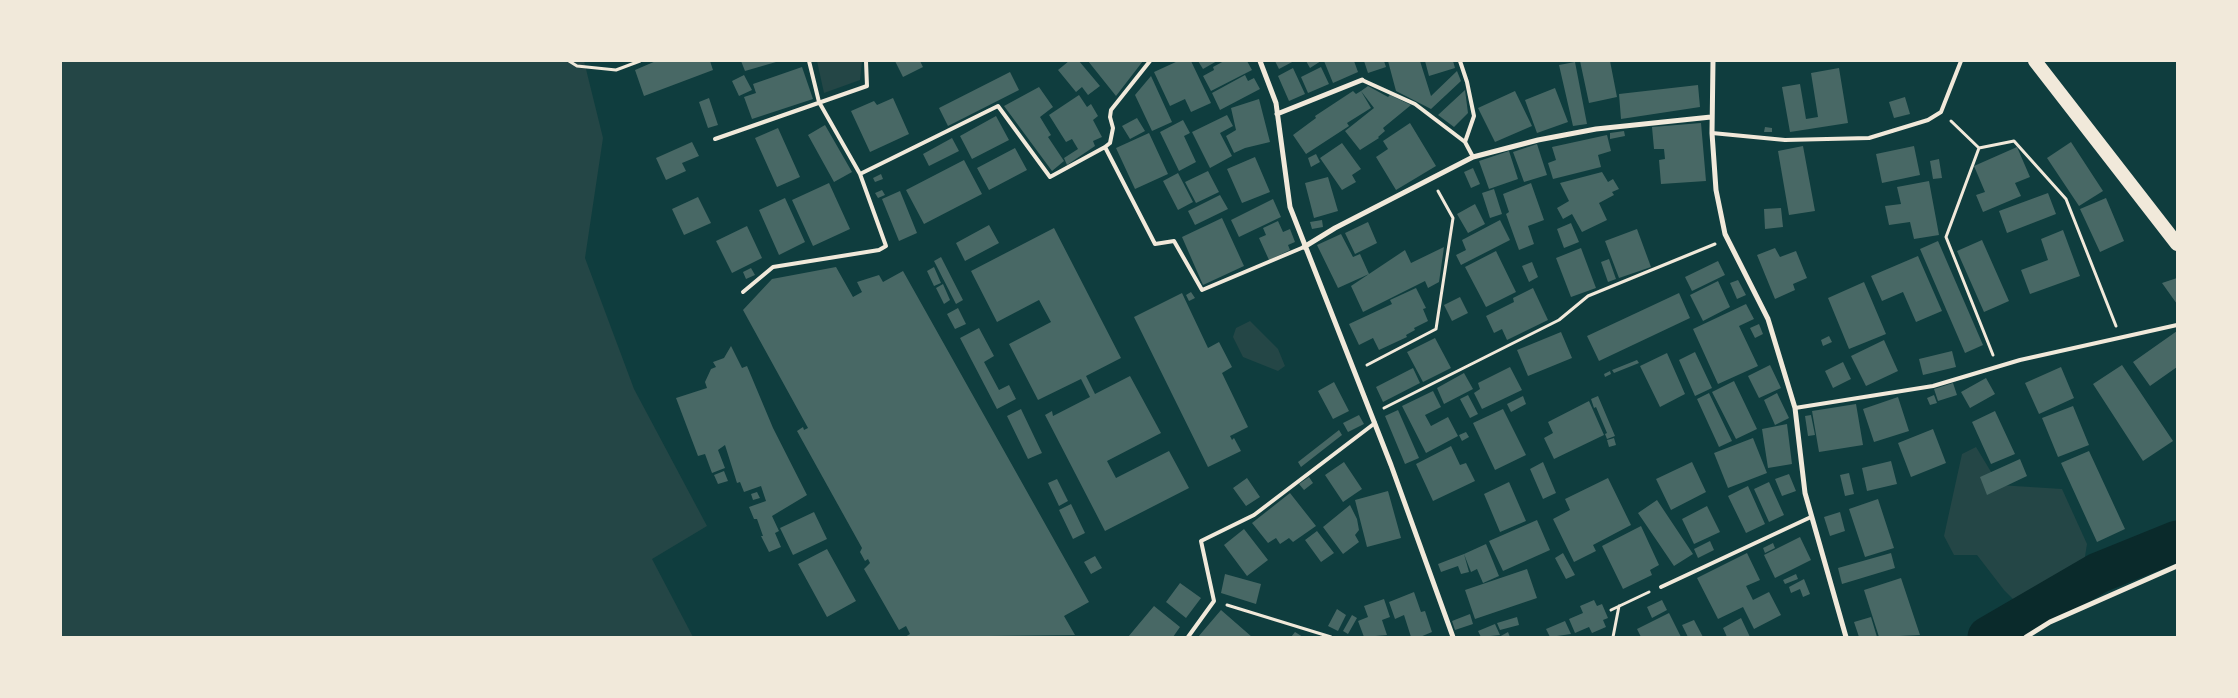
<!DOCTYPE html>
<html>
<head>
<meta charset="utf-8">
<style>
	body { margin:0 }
	#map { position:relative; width:2238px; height:698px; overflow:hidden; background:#0f3d3e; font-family:Jost,sans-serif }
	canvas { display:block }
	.frame { position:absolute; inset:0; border:62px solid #f1e9da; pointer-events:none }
</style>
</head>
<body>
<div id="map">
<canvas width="2238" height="698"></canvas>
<div class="frame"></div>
</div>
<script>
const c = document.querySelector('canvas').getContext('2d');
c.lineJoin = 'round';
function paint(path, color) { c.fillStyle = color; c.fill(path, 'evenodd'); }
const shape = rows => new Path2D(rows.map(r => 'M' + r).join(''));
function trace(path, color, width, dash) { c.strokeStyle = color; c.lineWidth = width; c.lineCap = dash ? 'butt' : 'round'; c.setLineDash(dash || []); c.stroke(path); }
const green = shape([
	[61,61,584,61,603,138,585,258,634,389,707,526,652,559,693,637,61,637],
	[817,61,862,61,860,80,824,93],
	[1250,321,1278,349,1285,366,1278,371,1243,357,1233,337,1236,328],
	[1976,447,1999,485,2062,489,2087,544,2083,569,2018,604,2004,590,1977,555,1954,555,1944,536,1962,454]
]);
const river = shape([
	[1988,637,2098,573,2177,541]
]);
const building = shape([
	[656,61,710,61,713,70,644,96,635,70],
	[741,61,776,61,776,62,745,71],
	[895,61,920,61,923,67,903,77],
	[1069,61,1079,61,1100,86,1088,95,1082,87,1076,92,1058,70],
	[1088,61,1143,61,1116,96],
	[1178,61,1191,61,1211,103,1191,112,1185,99,1170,106,1154,72],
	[1198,61,1217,61,1203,69],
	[1224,61,1247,61,1252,70,1211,91,1203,76,1214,70,1213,67],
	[1275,61,1294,61,1279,69],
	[1306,61,1321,61,1310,68],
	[1324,61,1354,61,1358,72,1333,83],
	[1364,61,1384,61,1386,67,1368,73],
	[1388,61,1420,61,1431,96,1457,71,1461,81,1431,109,1396,91],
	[1425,61,1453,61,1455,68,1429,76],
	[1580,61,1610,61,1617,97,1589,103],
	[1575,62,1587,124,1573,126,1559,65],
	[802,67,813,99,752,119,744,97,756,93,753,84],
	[1321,67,1329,84,1308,93,1301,77],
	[1293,68,1305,94,1289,101,1278,76],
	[1839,68,1848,123,1790,132,1782,87,1800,84,1806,119,1818,117,1811,73],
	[1010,72,1019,90,948,126,939,108],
	[744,75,752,90,739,96,732,81],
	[1245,75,1248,81,1254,78,1260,89,1220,110,1212,93],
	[1151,76,1172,122,1152,131,1135,95],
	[1698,85,1700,107,1621,119,1619,94],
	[1368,86,1388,97,1390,95,1411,105,1383,128,1385,131,1378,137,1379,138,1360,150,1345,131,1374,108,1361,91],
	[1039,87,1053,107,1040,117,1051,135,1048,137,1064,161,1052,171,1004,106],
	[1555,88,1568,122,1537,133,1525,100],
	[1465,90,1468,113,1454,127,1438,115],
	[1353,91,1356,94,1361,91,1371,108,1347,123,1349,126,1306,154,1293,135,1316,118,1315,116],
	[1515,91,1532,126,1495,142,1478,108],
	[1079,95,1087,107,1091,104,1098,116,1093,120,1102,137,1093,141,1095,146,1067,165,1064,158,1078,149,1072,139,1066,142,1049,115],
	[1905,97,1910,114,1894,118,1889,102],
	[709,98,718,125,708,128,699,102],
	[893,98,909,134,870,152,851,111,874,101,877,105],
	[1259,99,1270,142,1245,148,1234,153,1226,136,1236,130,1231,108],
	[1227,115,1233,126,1220,133,1232,156,1210,168,1192,132],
	[996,116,1009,140,972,159,960,136],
	[1137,118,1145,131,1130,139,1122,126],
	[1183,120,1190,133,1184,136,1196,162,1179,171,1160,132],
	[1410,123,1436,166,1396,190,1376,157,1388,149,1383,141],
	[1701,123,1706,181,1661,184,1659,160,1665,159,1664,149,1654,149,1652,127],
	[825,125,852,172,834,182,808,135],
	[1765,127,1772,128,1772,132,1764,132],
	[778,128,800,177,777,187,755,138],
	[1624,131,1625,136,1610,139,1610,133],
	[1149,133,1168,174,1135,189,1116,148],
	[1607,135,1611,151,1598,155,1601,167,1553,179,1548,163,1556,160,1552,147],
	[952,138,959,151,929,166,923,154],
	[692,142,699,156,682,163,686,171,666,180,656,158],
	[2071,142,2103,191,2079,206,2047,158],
	[1342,143,1361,169,1352,175,1356,182,1342,190,1320,158],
	[1537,144,1547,175,1524,182,1513,152],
	[1803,146,1815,211,1789,215,1778,151],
	[1914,146,1920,175,1882,183,1876,154],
	[2017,147,2030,177,2015,183,2021,196,1983,212,1976,195,1985,192,1974,166],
	[1015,148,1027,170,989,190,977,168],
	[1509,151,1518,179,1489,189,1479,161],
	[1316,154,1320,162,1311,167,1308,158],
	[1255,157,1270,192,1242,203,1227,169],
	[1939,159,1942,178,1933,179,1930,161],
	[964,160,982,194,924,224,906,190],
	[1473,168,1480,184,1471,188,1464,172],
	[1208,171,1219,192,1196,203,1185,182],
	[1602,172,1608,182,1613,179,1619,189,1612,192,1614,195,1599,203,1607,220,1582,232,1572,214,1563,219,1557,208,1569,201,1560,183],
	[1178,173,1193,202,1178,210,1163,181],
	[881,174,883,179,875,182,873,178],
	[1328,177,1338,211,1314,218,1305,183],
	[1929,181,1939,235,1914,239,1910,222,1889,225,1885,206,1901,204,1897,187],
	[829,183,850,229,813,246,792,200],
	[1531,183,1544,220,1528,226,1534,244,1519,250,1506,214,1509,212,1503,194],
	[1494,189,1502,214,1490,218,1482,193],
	[882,190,885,195,878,198,875,193],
	[900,191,917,233,899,241,882,199],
	[2048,193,2056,214,2007,233,1999,211],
	[1220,195,1228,209,1195,225,1188,211],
	[698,197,711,223,684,235,672,209],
	[785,198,805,242,779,255,759,210],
	[2106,198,2124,241,2100,252,2080,209],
	[1273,199,1281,217,1239,237,1231,220],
	[1475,204,1485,224,1468,233,1457,214],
	[1781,208,1783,227,1765,229,1764,209],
	[1222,218,1244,266,1203,285,1182,237],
	[1322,220,1323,227,1312,229,1310,222],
	[1500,220,1510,240,1461,265,1456,255,1466,250,1462,240],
	[1278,221,1283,232,1290,229,1295,242,1288,245,1290,250,1269,260,1259,238,1266,235,1263,228],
	[1368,222,1377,243,1355,254,1345,233],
	[1571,223,1579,242,1564,248,1557,229],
	[989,225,999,243,965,261,956,243],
	[747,226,762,258,732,273,716,241],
	[1054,228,1121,358,1086,376,1095,394,1130,376,1161,433,1107,461,1116,478,1169,451,1189,488,1105,531,1045,415,1052,411,1053,416,1090,397,1081,379,1038,400,1009,344,1051,322,1039,300,997,322,971,271],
	[1637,229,1651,267,1619,278,1605,241],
	[2063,230,2080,276,2030,294,2021,270,2048,260,2041,239],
	[1341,234,1353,257,1360,254,1369,274,1338,288,1317,245],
	[1982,240,2009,301,1984,312,1957,251],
	[1938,241,1983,345,1965,353,1920,249],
	[1444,247,1439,282,1428,288,1425,281,1363,312,1351,286,1405,250,1411,263],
	[1581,248,1596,288,1571,297,1556,258],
	[1775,248,1780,257,1796,251,1807,278,1793,284,1795,290,1775,299,1757,255],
	[1496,251,1516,292,1486,307,1465,267],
	[1918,256,1942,311,1916,322,1903,292,1882,301,1871,276],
	[941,257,963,300,956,304,934,261],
	[1609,259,1616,279,1608,282,1601,262],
	[1718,261,1725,275,1692,291,1685,277],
	[1532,262,1538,277,1529,282,1522,266],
	[836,267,853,297,862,292,857,282,879,275,883,282,903,271,1089,602,1064,616,1075,635,905,637,910,634,906,626,899,630,864,569,870,563,868,559,865,561,860,552,862,548,797,431,803,427,804,430,808,428,743,310,772,279],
	[934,267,941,283,934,286,927,271],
	[751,268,755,275,746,279,743,272],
	[2177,278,2177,304,2162,283],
	[1738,280,1746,295,1737,299,1730,283],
	[1718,281,1730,307,1703,321,1690,295],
	[1864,282,1886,334,1849,349,1828,298],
	[943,284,950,300,944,304,936,288],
	[1416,288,1426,308,1423,309,1428,321,1414,328,1415,330,1406,335,1407,337,1379,350,1373,338,1359,345,1349,324,1392,304,1390,300],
	[1533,288,1548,320,1507,340,1502,329,1494,333,1486,316,1514,302,1513,298],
	[1191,292,1195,298,1189,301,1186,295],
	[1182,293,1208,348,1219,342,1232,367,1222,373,1248,427,1230,436,1232,440,1234,438,1241,451,1208,467,1134,317],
	[1679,293,1690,318,1599,361,1587,336],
	[1460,297,1468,313,1452,321,1444,305],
	[1746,304,1754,319,1739,326,1758,366,1718,384,1693,329],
	[958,308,966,324,955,329,947,314],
	[1759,324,1763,334,1755,338,1750,328],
	[979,328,994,356,984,362,999,390,1009,385,1016,399,997,409,960,338],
	[2177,331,2177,367,2150,386,2133,362],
	[1561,332,1572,358,1528,376,1517,350],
	[1829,336,1832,342,1823,346,1821,340],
	[1435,338,1451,368,1423,382,1407,352],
	[1884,340,1898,371,1866,386,1851,356],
	[731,346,742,368,747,366,773,428,807,495,772,516,779,531,775,533,781,547,769,552,761,536,763,536,757,519,754,519,749,507,766,501,761,486,744,492,740,482,737,483,725,445,718,450,725,468,712,473,705,454,698,456,676,398,707,388,705,382,711,369,716,367,713,362,724,358],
	[1952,351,1956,367,1923,375,1919,359],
	[1695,352,1712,388,1695,396,1679,360],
	[1667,353,1685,394,1660,407,1640,366],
	[1637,360,1639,363,1614,373,1612,370],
	[1843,362,1851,379,1833,388,1825,371],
	[1770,365,1781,388,1759,398,1748,376],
	[2122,365,2173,441,2143,461,2093,384],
	[1510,367,1522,390,1482,409,1474,393,1480,389,1478,383],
	[2061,367,2074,398,2039,414,2025,383],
	[1413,368,1420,383,1383,402,1376,387],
	[1610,371,1611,374,1605,377,1604,374],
	[1464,373,1473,389,1444,404,1437,388],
	[1986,378,1995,394,1970,408,1961,392],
	[1734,381,1757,429,1736,439,1712,392],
	[1334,382,1349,411,1333,419,1318,391],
	[1953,383,1957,395,1938,401,1934,389],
	[1433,391,1441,407,1425,415,1431,426,1448,417,1458,436,1426,453,1402,406],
	[1709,393,1732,441,1719,447,1697,399],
	[1777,393,1789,418,1775,425,1764,400],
	[1468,395,1478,414,1470,418,1460,399],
	[1934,395,1937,403,1930,405,1927,398],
	[1523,396,1526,404,1511,412,1507,404],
	[1598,396,1615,436,1607,439,1605,434,1607,433,1596,407,1594,408,1591,399],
	[1898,397,1909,431,1874,442,1863,409],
	[1589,401,1604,435,1554,459,1544,438,1553,433,1548,422],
	[1856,404,1863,445,1819,452,1812,411],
	[2073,406,2089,445,2058,457,2042,418],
	[1021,409,1042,453,1028,459,1007,416],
	[1503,409,1526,455,1495,470,1473,423],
	[1398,410,1419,458,1405,464,1385,416],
	[1995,411,2015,454,1991,464,1972,422],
	[1359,415,1364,424,1348,432,1343,423],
	[1811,415,1815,435,1808,436,1805,416],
	[1787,424,1792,464,1768,468,1762,429],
	[1933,429,1946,463,1911,477,1898,443],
	[1339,430,1342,435,1301,467,1298,462],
	[1466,432,1469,437,1462,441,1459,435],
	[1614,438,1616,445,1609,447,1607,440],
	[1753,438,1767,473,1728,488,1714,453],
	[1451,446,1460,465,1466,463,1475,481,1433,501,1416,464],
	[2089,451,2125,529,2097,542,2061,463],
	[2020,459,2027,476,1987,495,1980,477],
	[1891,461,1897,484,1867,491,1862,468],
	[1344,462,1362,489,1343,502,1325,475],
	[1543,462,1556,493,1543,499,1530,469],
	[1692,462,1706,492,1671,510,1656,479],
	[724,471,728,481,718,484,714,475],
	[1849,473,1854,494,1845,496,1840,475],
	[1789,474,1796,491,1782,496,1775,479],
	[1309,477,1313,483,1304,490,1299,484],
	[1247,478,1260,497,1246,506,1233,488],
	[1608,478,1631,525,1593,545,1596,551,1574,562,1553,519,1570,510,1565,499],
	[1057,479,1068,501,1059,506,1048,483],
	[1509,482,1526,521,1500,532,1484,494],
	[1769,482,1784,515,1769,522,1754,489],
	[1748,486,1765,524,1746,533,1728,496],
	[1388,491,1401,538,1367,547,1355,500],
	[757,492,760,498,753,500,751,494],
	[1290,493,1316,526,1293,542,1289,538,1280,544,1276,538,1268,543,1252,523],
	[1878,499,1894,548,1865,557,1849,509],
	[1657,500,1693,554,1674,566,1638,513],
	[1071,504,1085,533,1073,539,1059,510],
	[1350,505,1357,519,1359,530,1355,535,1359,542,1343,554,1323,527],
	[1707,506,1720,532,1694,544,1682,519],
	[814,512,827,539,793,555,780,528],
	[1840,512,1845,531,1830,536,1824,517],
	[1537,520,1550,550,1503,571,1489,541],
	[1641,526,1659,565,1650,570,1652,575,1623,589,1602,546],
	[1244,529,1268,560,1247,576,1224,545],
	[1317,531,1334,553,1321,562,1305,540],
	[1800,537,1811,560,1775,578,1764,555],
	[1710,541,1714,550,1698,558,1694,549],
	[1773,543,1775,548,1765,553,1763,548],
	[1486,544,1499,576,1483,583,1477,569,1471,572,1464,554],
	[827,549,856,601,827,617,798,564],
	[1563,553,1575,575,1566,579,1555,558],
	[1747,553,1760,580,1746,586,1753,600,1769,592,1781,615,1754,629,1743,607,1718,619,1697,578],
	[1891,553,1895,568,1842,584,1838,568],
	[1464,554,1469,572,1461,574,1458,566,1441,572,1438,564],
	[1095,556,1102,568,1091,574,1084,562],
	[1527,569,1537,598,1475,619,1465,590],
	[1225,574,1261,584,1256,604,1221,593],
	[1796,574,1798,579,1785,584,1783,580],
	[1901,578,1920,635,1879,637,1864,590],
	[1804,579,1810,594,1803,597,1800,589,1791,593,1789,587],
	[1180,583,1201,598,1186,618,1166,602],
	[1414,592,1421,612,1425,611,1432,632,1420,637,1411,637,1404,615,1395,619,1389,602],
	[1384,599,1390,617,1382,620,1387,635,1364,637,1358,621,1368,617,1364,606],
	[1594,600,1597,606,1602,604,1608,618,1603,620,1606,627,1592,633,1589,627,1575,633,1569,619,1583,613,1580,606],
	[1662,600,1667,610,1652,618,1647,607],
	[1154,606,1180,627,1173,637,1128,637],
	[1337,609,1346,615,1338,631,1328,626],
	[1221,610,1252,637,1198,637],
	[1669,613,1681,637,1641,637,1637,629],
	[1470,614,1473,624,1455,630,1452,621],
	[1352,615,1357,618,1348,634,1343,631],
	[1517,617,1519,625,1500,630,1497,623],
	[1871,617,1877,637,1859,637,1854,622],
	[1741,618,1750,637,1727,637,1723,628],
	[1694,620,1703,637,1688,637,1682,625],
	[1565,621,1571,634,1550,637,1546,629],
	[1495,624,1500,635,1481,637,1478,631],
	[1295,632,1303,637,1291,637],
	[1508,632,1510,637,1499,637]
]);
const path = shape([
	[569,61,577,66,616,70,640,61],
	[1951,121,1979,148,2014,141,2066,199,2116,326],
	[1979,148,1946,237,1993,355],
	[1367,365,1436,329,1453,218,1438,191],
	[1384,408,1559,320,1588,296,1715,244],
	[1227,605,1331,637],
	[1611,610,1649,592],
	[1613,637,1619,606]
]);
const service = shape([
	[809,61,819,102,860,174],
	[1460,61,1467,82,1474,116,1465,142],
	[1362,80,1415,104,1465,142,1473,157],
	[1712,133,1785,140,1869,138,1928,120,1941,112,1961,61],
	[715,139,867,86,866,61],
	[1105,147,1110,143,1113,128,1110,117,1111,110,1150,61],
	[743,292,773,267,879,250,886,246,860,174,998,106,1050,177,1105,147,1155,244,1174,241,1202,290,1304,247],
	[1795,408,1933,386,2020,360,2177,325],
	[1661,587,1811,517],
	[1188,637,1214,601,1201,541,1254,515,1375,423]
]);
const minor = shape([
	[1260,61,1276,103,1290,207,1391,465,1453,637],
	[1713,61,1712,133,1716,190,1725,234,1768,319,1795,408,1805,493,1846,637],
	[1277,114,1362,80],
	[1304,247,1335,228,1473,157,1538,140,1596,129,1711,117],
	[2026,637,2050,622,2177,566]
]);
const trunk = shape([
	[2035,61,2177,244]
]);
paint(green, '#244646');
trace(river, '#0a2a2b', 41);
paint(building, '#486865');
trace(path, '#f1e9da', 3);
trace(service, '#f1e9da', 4);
trace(minor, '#f1e9da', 5);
trace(trunk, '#f1e9da', 14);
</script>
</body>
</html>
